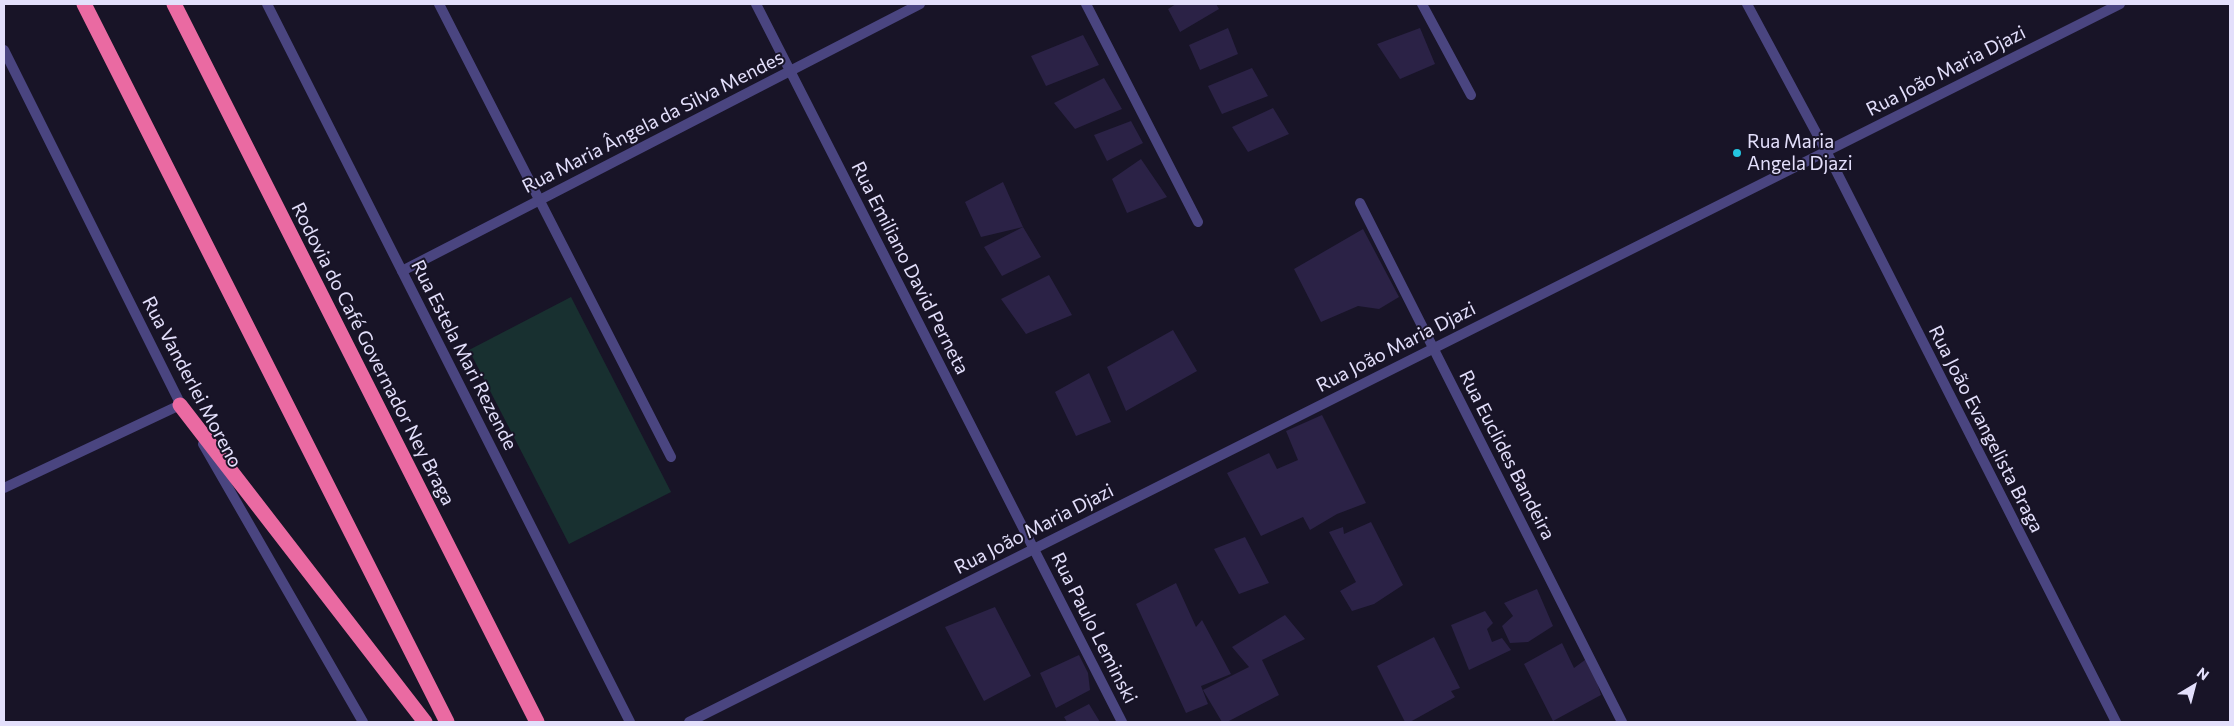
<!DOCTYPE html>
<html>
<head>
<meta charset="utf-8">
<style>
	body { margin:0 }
	#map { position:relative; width:2234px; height:726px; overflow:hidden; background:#181427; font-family:Commissioner,sans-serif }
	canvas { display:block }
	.frame { position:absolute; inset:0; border:5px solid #e3dffb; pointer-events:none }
	.north { position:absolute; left:2169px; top:661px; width:50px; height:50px; -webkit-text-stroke:4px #181427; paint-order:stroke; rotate:37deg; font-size:14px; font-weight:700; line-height:20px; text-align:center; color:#e3dffb }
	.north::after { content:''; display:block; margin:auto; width:18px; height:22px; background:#e3dffb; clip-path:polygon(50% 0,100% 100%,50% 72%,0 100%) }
</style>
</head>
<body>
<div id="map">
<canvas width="2234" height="726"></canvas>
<div class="frame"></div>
<div class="north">N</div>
</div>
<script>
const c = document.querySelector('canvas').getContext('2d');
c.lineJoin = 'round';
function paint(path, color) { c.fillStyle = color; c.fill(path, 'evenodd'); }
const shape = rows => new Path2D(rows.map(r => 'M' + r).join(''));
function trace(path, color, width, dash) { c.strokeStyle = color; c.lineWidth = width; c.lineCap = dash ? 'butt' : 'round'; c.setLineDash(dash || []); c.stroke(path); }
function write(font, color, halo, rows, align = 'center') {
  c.font = font + ' Commissioner,sans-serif'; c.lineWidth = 4; c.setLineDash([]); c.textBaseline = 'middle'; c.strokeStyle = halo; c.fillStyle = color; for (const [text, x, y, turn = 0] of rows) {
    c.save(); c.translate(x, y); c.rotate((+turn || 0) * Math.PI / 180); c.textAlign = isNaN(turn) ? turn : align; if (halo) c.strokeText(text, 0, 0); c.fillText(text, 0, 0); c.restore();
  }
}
const green = shape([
	[571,297,671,492,569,544,469,350]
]);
const building = shape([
	[1176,4,1216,4,1219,9,1180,32,1168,9],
	[1228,28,1238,54,1200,70,1189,45],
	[1420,28,1435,64,1400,79,1377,44],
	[1083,35,1099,65,1046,86,1031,56],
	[1252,68,1268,96,1222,114,1208,86],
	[1104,78,1122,109,1075,129,1054,103],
	[1273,108,1289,134,1248,152,1232,127],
	[1131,121,1143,143,1107,161,1094,135],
	[1141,159,1167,197,1127,213,1112,179],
	[1003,182,1023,227,1041,257,1002,276,984,247,1023,227,981,237,965,202],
	[1363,229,1399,297,1379,309,1358,306,1321,322,1294,269],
	[1049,275,1072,315,1026,334,1001,299],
	[1173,330,1197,371,1126,411,1107,367],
	[1089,373,1111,422,1076,436,1055,392],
	[1322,415,1366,503,1337,514,1310,530,1303,517,1261,536,1227,473,1269,453,1277,469,1298,460,1286,431],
	[1371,522,1403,585,1374,604,1352,611,1340,591,1356,582,1329,532,1343,527,1344,534],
	[1245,537,1269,583,1239,594,1214,549],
	[1176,583,1196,627,1202,620,1231,674,1201,686,1208,704,1186,713,1136,604],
	[1537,589,1553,626,1528,642,1510,643,1502,626,1513,616,1504,603],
	[995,607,1031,676,984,701,945,627],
	[1485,611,1493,623,1487,629,1492,642,1502,638,1511,650,1469,670,1451,625],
	[1285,615,1305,639,1262,660,1279,695,1227,722,1222,722,1203,690,1249,667,1232,647],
	[1434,637,1460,688,1451,691,1455,697,1410,722,1405,722,1377,666],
	[1562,643,1574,668,1589,657,1601,695,1553,721,1524,664],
	[1079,655,1088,673,1090,690,1056,708,1040,673],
	[1089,704,1100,722,1067,722,1064,717]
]);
const service = shape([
	[4,488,180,405]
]);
const minor = shape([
	[439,4,671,457],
	[756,4,1122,722],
	[1086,4,1198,222],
	[1422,4,1471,95],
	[1747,4,1826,151,2116,722],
	[1360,203,1622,722],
	[402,271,920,4],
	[689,722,2120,4]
]);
const tertiary = shape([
	[267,4,630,722],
	[4,50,183,409],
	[203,444,363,722]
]);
const motorway = shape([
	[84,4,447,722],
	[174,4,537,722],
	[180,405,425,722]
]);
const markers = [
	[1737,153,5,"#24c6e1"]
];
const streetNames = [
	["Rua João Maria Djazi",1946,71,-27],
	["Rua Maria Ângela da Silva Mendes",653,122,-27],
	["Rua Emiliano David Perneta",910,268,63],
	["Rua João Maria Djazi",1396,347,-27],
	["Rodovia do Café Governador Ney Braga",373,354,63],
	["Rua Estela Mari Rezende",464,355,63],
	["Rua Vanderlei Moreno",192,382,62],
	["Rua João Evangelista Braga",1986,429,63],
	["Rua Euclides Bandeira",1507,455,63],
	["Rua João Maria Djazi",1034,529,-27],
	["Rua Paulo Leminski",1094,628,63]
];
const poiNames = [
	["Rua Maria",1747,142],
	["Angela Djazi",1747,164]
];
paint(green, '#183030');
paint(building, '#2b2246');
trace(service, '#4a4580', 10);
trace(minor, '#4a4580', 10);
trace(tertiary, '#4a4580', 10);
trace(motorway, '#ea6aa2', 15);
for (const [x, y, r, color] of markers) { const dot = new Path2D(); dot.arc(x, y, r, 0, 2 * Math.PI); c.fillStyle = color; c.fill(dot); trace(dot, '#181427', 2); }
write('19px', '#e3dffb', '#181427', streetNames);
write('19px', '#e3dffb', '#181427', poiNames, 'left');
</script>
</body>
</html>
